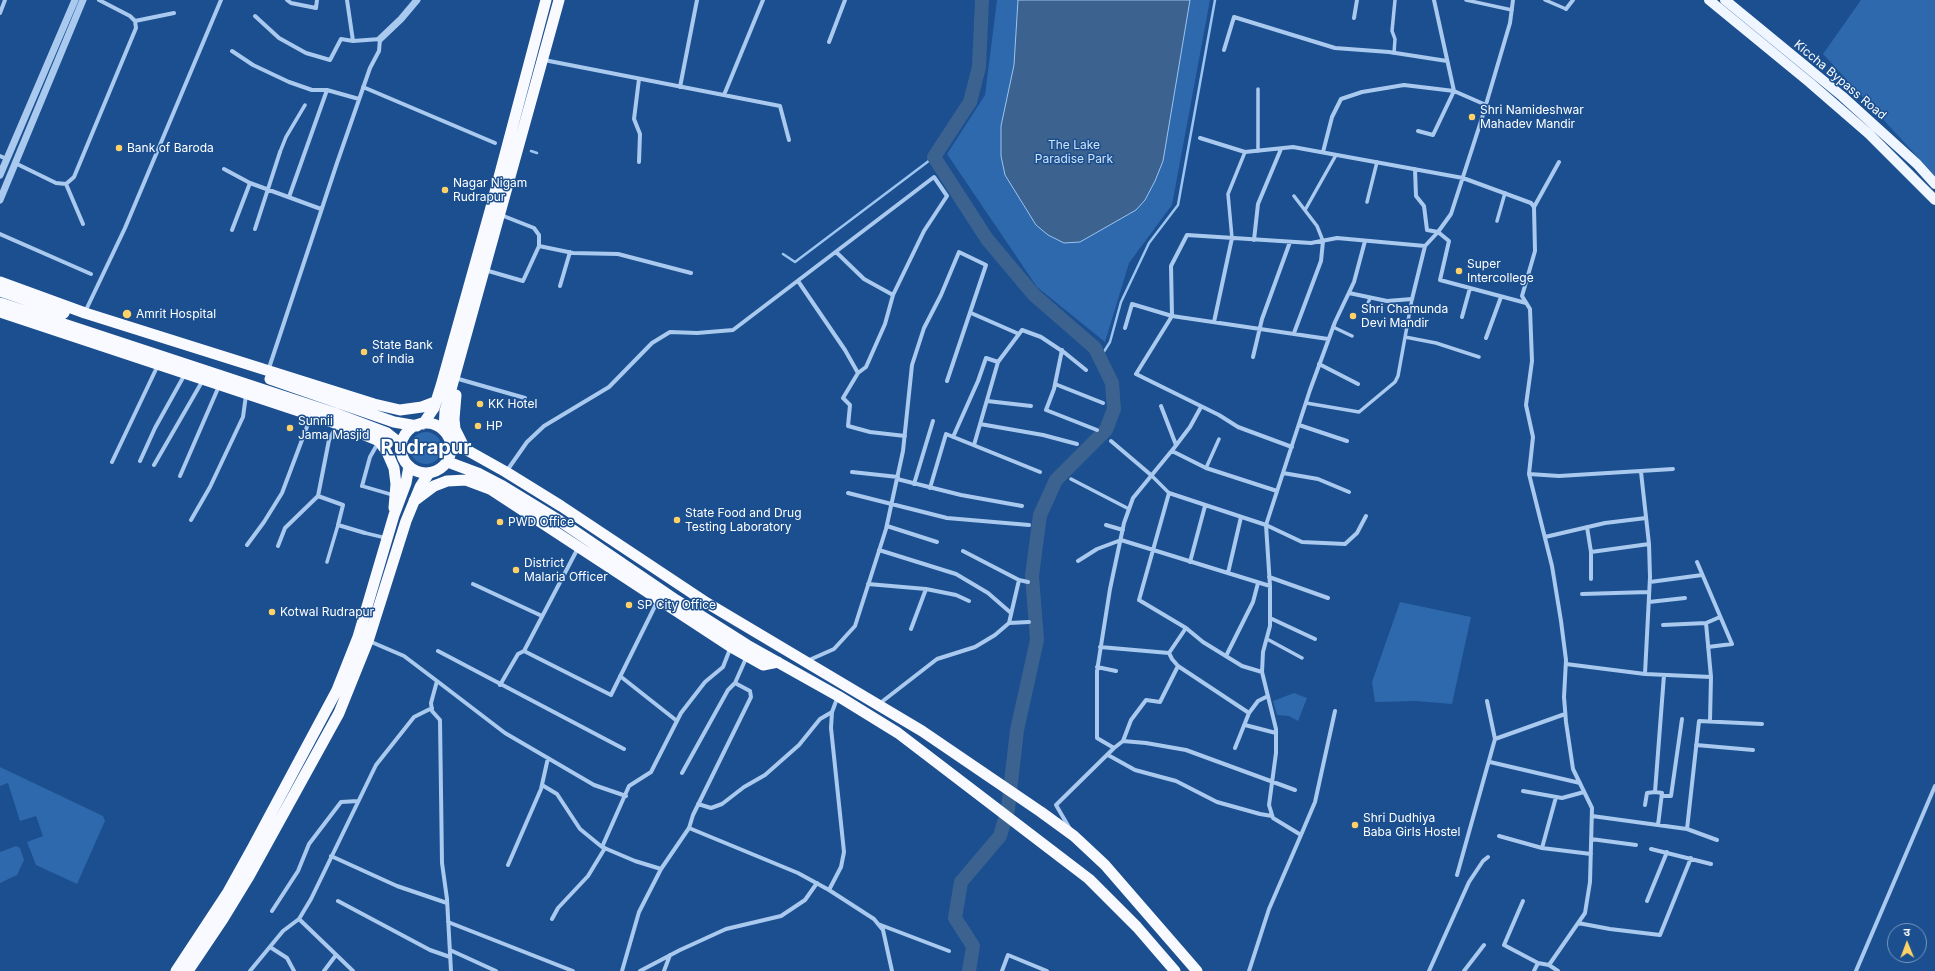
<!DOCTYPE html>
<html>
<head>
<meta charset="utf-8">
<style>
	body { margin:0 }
	#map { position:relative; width:1935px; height:971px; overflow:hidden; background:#1b4f8f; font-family:Inter,"Noto Sans Devanagari",sans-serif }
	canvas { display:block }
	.north { position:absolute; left:1887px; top:923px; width:40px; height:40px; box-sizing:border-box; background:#1b4f8f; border:1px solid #7695bc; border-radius:50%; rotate:359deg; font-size:11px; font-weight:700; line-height:16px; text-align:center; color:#fff }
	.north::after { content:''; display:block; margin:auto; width:14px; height:18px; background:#ffd166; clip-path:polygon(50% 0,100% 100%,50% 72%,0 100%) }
</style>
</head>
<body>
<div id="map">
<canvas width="1935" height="971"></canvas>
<div class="north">उ</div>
</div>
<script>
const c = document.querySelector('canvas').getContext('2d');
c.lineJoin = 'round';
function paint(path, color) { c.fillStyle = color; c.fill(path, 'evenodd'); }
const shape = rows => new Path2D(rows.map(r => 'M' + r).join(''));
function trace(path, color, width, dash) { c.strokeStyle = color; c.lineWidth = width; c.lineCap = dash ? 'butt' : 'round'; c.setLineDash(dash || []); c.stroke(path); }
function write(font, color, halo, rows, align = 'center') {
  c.font = font + ' Inter,sans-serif'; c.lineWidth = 3; c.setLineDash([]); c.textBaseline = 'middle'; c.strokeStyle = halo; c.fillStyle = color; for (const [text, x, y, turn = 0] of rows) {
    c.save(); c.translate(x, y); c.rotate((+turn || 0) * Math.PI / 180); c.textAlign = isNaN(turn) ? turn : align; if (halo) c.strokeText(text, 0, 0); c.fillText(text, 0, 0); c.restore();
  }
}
const green = shape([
	[997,0,1210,0,1172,205,1129,263,1105,342,1037,287,947,154,985,95],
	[1861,0,1935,0,1935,176,1823,54],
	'410 448a16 16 0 1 1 32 0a16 16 0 1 1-32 0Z',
	[1400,602,1471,617,1452,704,1416,701,1375,702,1372,682],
	[1294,693,1307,698,1298,721,1289,716,1277,715,1273,701],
	[0,767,103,816,105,821,77,884,36,865,27,842,43,836,36,816,20,821,8,783,0,786],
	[16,846,20,848,24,860,17,875,0,883,0,852]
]);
const water = shape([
	[1018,0,1190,0,1163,161,1155,181,1145,200,1136,210,1080,242,1064,243,1048,235,1036,225,1005,175,1001,156,1001,126,1014,65,1018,0]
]);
const stream = shape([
	[531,151,537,153],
	[783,254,795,262,934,157],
	[1100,358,1110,342,1121,302,1149,243,1178,205,1215,0]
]);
const river = shape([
	[969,971,973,946,955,918,961,882,1000,836,1008,809,1017,730,1037,640,1032,576,1040,515,1056,480,1106,430,1114,409,1112,383,1095,348,1034,295,987,239,934,157,970,102,979,67,982,0]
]);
const pedestrian = shape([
	[1466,0,1512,10],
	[1545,0,1566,9],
	[1394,53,1395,39,1392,31,1395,0],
	[1258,89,1258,151],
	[280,152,286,137,305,105],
	[1294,196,1317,226,1323,241],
	[1367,202,1377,162],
	[1305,210,1336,155],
	[1497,221,1505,193],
	[1232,238,1228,194,1245,152],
	[1367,306,1370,298],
	[1333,327,1352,336],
	[1405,337,1436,343,1479,357],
	[1306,403,1359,412,1395,382,1398,376,1412,299],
	[1206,468,1219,439],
	[1151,475,1169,493],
	[1071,479,1129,509],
	[362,486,393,495],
	[365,533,386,538],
	[327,562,338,525],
	[1267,639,1302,658]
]);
const minor = shape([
	[287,0,291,3,316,8,317,0],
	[347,0,353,41],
	[1434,0,1454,91,1486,105],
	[1566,9,1573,0],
	[0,13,5,0],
	[255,16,279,38,306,53,330,60,341,39,353,41,380,39,379,51,370,68,337,163,268,371],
	[1354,18,1357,0],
	[135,21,174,13],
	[829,42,845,0],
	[1224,50,1234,17,1335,48,1389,52,1447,61],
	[232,51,253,65,289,82,312,90,327,90,359,99],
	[544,60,780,106,789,140],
	[363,87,495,143],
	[680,87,697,0],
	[724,95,763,0],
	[1200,138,1245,152,1293,147,1463,178,1531,203,1534,207,1535,251,1522,296,1530,309,1532,361,1526,405,1533,437,1529,474,1552,566,1561,621,1566,660,1564,697,1566,722,1573,769,1592,808,1590,882,1585,913,1549,965,1538,963,1534,971],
	[1323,152,1332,117,1341,99,1362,92,1404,85,1454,91,1433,135,1418,131],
	[0,156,7,159],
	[639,162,640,134,634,119,639,79],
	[15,163,56,183,66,184,74,177,136,28,135,21,130,16,99,0],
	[224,169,250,183,321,209],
	[1415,169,1416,196,1424,206,1427,230,1438,232,1449,241,1440,280,1526,303],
	[66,184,83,224],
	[289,197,327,90],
	[1534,207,1559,162],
	[255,229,280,152],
	[232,230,250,183],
	[0,234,91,274],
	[1254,240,1258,204,1281,149],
	[539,246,573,253,618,254,691,273],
	[836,252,864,279,893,295],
	[485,270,523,281,539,246,539,235,534,228,501,215],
	[798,281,845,350,858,373,843,398,850,405,848,426,870,432,905,436],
	[560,286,570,252],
	[1349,293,1387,301,1412,299,1425,246],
	[85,312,125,228,221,0],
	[971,313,1019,334],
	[1462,317,1470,288],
	[1214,322,1232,238],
	[1125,328,1132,304,1172,316,1328,339],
	[1294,333,1321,261,1323,241],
	[1486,338,1501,297],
	[1062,350,1054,389,1046,410,1097,430],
	[1253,357,1262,319,1290,242],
	[1319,364,1358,384],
	[455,378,525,398],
	[1055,384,1103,403],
	[987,401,1031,406],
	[1161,406,1176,445],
	[980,424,1043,435,1077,444],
	[1299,425,1347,441],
	[953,437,978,381,986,358,998,362],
	[1111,441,1151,475],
	[974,445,998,362,1022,330,1041,337,1065,353,1086,370],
	[1292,447,1238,427,1219,415,1136,374,1172,316,1171,266,1187,235,1311,243,1337,238,1425,246,1438,232,1451,214,1482,118,1510,23,1513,0],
	[1172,451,1206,468,1277,491],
	[140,461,155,428,185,374],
	[112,462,158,365],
	[154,465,203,380],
	[506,472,527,442,544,426,609,387,652,343,670,332,697,333,733,330,934,177,947,196,924,231,893,295,885,324,866,367,858,373],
	[852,472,898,477],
	[1641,472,1649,544,1650,577,1645,674],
	[1283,473,1318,479,1349,492],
	[1529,474,1559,476,1673,469],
	[180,476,219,386],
	[897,479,961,495,1022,506],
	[914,484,933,421],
	[362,486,370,457,378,443],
	[930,488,946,434,1040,472],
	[848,493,947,518,1029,525],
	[318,496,343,505,338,525,365,533],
	[191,520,210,487,243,417,246,395],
	[1106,525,1123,530],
	[887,526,937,542],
	[1587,527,1591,552,1591,579],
	[1545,537,1605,523,1646,518],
	[247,545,264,522,282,493,311,416],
	[278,546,285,528,318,496,329,440,337,425],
	[879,550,956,574,988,593,1011,613],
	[963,551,1019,580,1028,582],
	[1591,552,1649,544],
	[1078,561,1097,549,1121,540,1270,586],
	[1190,562,1205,506],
	[1697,562,1732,644,1708,647],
	[1228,573,1241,517],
	[1269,577,1328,598],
	[1650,582,1702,575],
	[473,584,542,616],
	[868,584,926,589,956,595,969,601],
	[1582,594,1649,592],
	[1649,602,1685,598],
	[1270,618,1315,639],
	[1009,623,1029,622],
	[1706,623,1711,677,1710,721],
	[1663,625,1706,623,1720,617],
	[911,629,926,589],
	[369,641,404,656,437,681,431,703,432,711,440,720,442,863,447,899,451,971],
	[1100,647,1169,653,1186,628],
	[438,651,624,749],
	[524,651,611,695,658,600],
	[1169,653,1172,659,1178,666,1249,713],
	[1226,656,1253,602,1258,583],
	[807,661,834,649,855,626,886,529,903,451,912,365,924,328,941,295,959,252,986,265,947,381],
	[1566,664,1645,674,1711,677],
	[1097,667,1116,671],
	[1262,672,1242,666,1203,642,1186,628,1139,600,1169,493,1266,525,1302,542,1345,544,1357,533,1366,516],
	[620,676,677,721],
	[437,681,505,733,594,785,626,796],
	[500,685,518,654,524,651,578,548],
	[1487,701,1495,739],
	[879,704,937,659,975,647,995,635,1009,623,1019,580],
	[1245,725,1276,733],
	[1123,741,1146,743,1186,750,1295,790],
	[1696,745,1753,750],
	[1114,748,1123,741,1131,720,1146,700,1160,702,1178,666],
	[1235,748,1249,713,1258,701,1268,696],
	[1108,755,1135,770,1176,781,1217,802,1260,814,1272,816],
	[1490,762,1580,783],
	[682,773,728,690,735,683],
	[542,785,557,794,580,829,602,847,635,861,661,869],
	[1523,791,1562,798,1584,792],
	[1662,796,1671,796,1682,719],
	[698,804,711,808,722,804,744,787,765,775,799,745,820,719,832,712],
	[1645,805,1647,793,1655,792],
	[1592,816,1687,829,1717,840],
	[1658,825,1662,793,1655,792,1664,675],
	[689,828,798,873,829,890,874,919,883,930,892,971],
	[1070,829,1056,805,1114,748,1097,738,1097,671,1110,589,1124,523,1133,498,1174,448,1190,427,1201,407],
	[1687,829,1699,721,1762,724],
	[1301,835,1315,802,1335,711],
	[1499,836,1542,848,1591,854],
	[1591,839,1636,845],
	[602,847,629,786,651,772,681,713,705,682,723,667,730,649],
	[1542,848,1556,797],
	[1651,849,1711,864],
	[331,856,397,886,447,903],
	[508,865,541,789,548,758],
	[1457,875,1495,739,1565,714],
	[829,890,841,867,844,852,831,728,832,712,838,696],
	[338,901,430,950,450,957],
	[1523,901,1504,945,1538,963],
	[1647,901,1667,852],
	[272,911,298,871,309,844,341,802,358,801],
	[299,919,353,971],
	[552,919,558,908,588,876,605,848],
	[448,922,573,971],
	[1578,923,1610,929,1660,935,1691,858],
	[878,924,949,951],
	[270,947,287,958,294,971],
	[450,950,496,971],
	[1549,965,1558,971],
	[250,971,283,931,299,919,311,899,376,765,414,717,432,708],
	[324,971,336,955],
	[622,971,639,912,661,869,689,828,693,815,751,697,750,691,735,683,747,656],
	[640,971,680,950,726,929,781,916,805,900,817,883],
	[664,971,670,955],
	[1002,971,1008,955,1047,971],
	[1249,971,1269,909,1301,835,1273,818,1269,805,1276,753,1276,729,1262,672,1263,652,1270,626,1270,586,1266,525,1310,390,1335,322,1354,282,1365,241],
	[1429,971,1469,882,1483,861,1488,857],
	[1464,971,1484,945],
	[1856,971,1935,786]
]);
const tertiary = shape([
	[380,39,401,19,417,0],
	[0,175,75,0],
	[0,200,83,0]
]);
const primary = shape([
	[1709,0,1809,82,1869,134,1935,200],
	[1725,0,1842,96,1917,164,1935,184]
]);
const trunk = shape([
	[0,282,85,313,374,404,400,410,422,407,435,402],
	[0,291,64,313],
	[0,303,334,413,387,433,402,445],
	[0,312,338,424,379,441,387,452,394,468,396,484,394,508],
	[270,379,394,422,417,426],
	[456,395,454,419,455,429,465,449],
	'401 448a25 25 0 1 1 50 0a25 25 0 1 1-50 0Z',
	[423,424,434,408,441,386,490,211,546,0],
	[444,431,445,411,559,0],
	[451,443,465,449,506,472,561,506,707,603,922,731,1041,812,1074,836,1105,865,1197,971],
	[448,462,480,474,501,485,560,521,676,600,747,645,838,696,898,733,1089,879,1137,927,1175,971],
	[414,501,434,486,447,481,466,480,490,489,731,647,763,665,778,662],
	[176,971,228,892,253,847,337,690,358,637,394,515,406,483,409,466],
	[188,971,223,919,248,878,339,713,368,641,406,521,420,487,429,473]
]);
const markers = [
	[1472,117,4,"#ffd166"],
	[119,148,4,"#ffd166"],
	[445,190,4,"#ffd166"],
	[1459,271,4,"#ffd166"],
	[127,314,5,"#ffd166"],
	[1353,316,4,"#ffd166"],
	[364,352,4,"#ffd166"],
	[480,404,4,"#ffd166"],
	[478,426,4,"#ffd166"],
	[290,428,4,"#ffd166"],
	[677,520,4,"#ffd166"],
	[500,522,4,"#ffd166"],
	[516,570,4,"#ffd166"],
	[629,605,4,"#ffd166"],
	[272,612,4,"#ffd166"],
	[1355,825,4,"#ffd166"]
];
const streetNames = [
	["Kiccha Bypass Road",1840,80,40]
];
const poiNames = [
	["Shri Namideshwar",1480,110],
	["Mahadev Mandir",1480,124],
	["Bank of Baroda",127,148],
	["Nagar Nigam",453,183],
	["Rudrapur",453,197],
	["Super",1467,264],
	["Intercollege",1467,278],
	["Shri Chamunda",1361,309],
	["Devi Mandir",1361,323],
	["Amrit Hospital",136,314],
	["State Bank",372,345],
	["of India",372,359],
	["KK Hotel",488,404],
	["Sunnii",298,421],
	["Jama Masjid",298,435],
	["HP",486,426],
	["State Food and Drug",685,513],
	["Testing Laboratory",685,527],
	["PWD Office",508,522],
	["District",524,563],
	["Malaria Officer",524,577],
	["SP City Office",637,605],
	["Kotwal Rudrapur",280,612],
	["Shri Dudhiya",1363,818],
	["Baba Girls Hostel",1363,832]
];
const parkNames = [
	["The Lake",1074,145],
	["Paradise Park",1074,159]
];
const townNames = [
	["Rudrapur",426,448]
];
paint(green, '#2e69ad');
paint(water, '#3c6290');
trace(water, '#9cc4f0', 1);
trace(stream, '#9cc4f0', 2.5);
trace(river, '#3c6290', 14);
trace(pedestrian, '#a9c9ee', 3.5);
trace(minor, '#a9c9ee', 4);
trace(tertiary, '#a9c9ee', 7);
trace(primary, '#f0f6ff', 10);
trace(trunk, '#f8faff', 11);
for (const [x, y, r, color] of markers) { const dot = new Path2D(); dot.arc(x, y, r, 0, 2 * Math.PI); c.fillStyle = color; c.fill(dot); trace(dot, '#1b4f8f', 1.5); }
write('12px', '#fff', '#1b4f8f', streetNames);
write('12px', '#fff', '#1b4f8f', poiNames, 'left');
write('12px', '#cfe3fa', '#1b4f8f', parkNames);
write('bold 20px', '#fff', '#1b4f8f', townNames);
</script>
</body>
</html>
